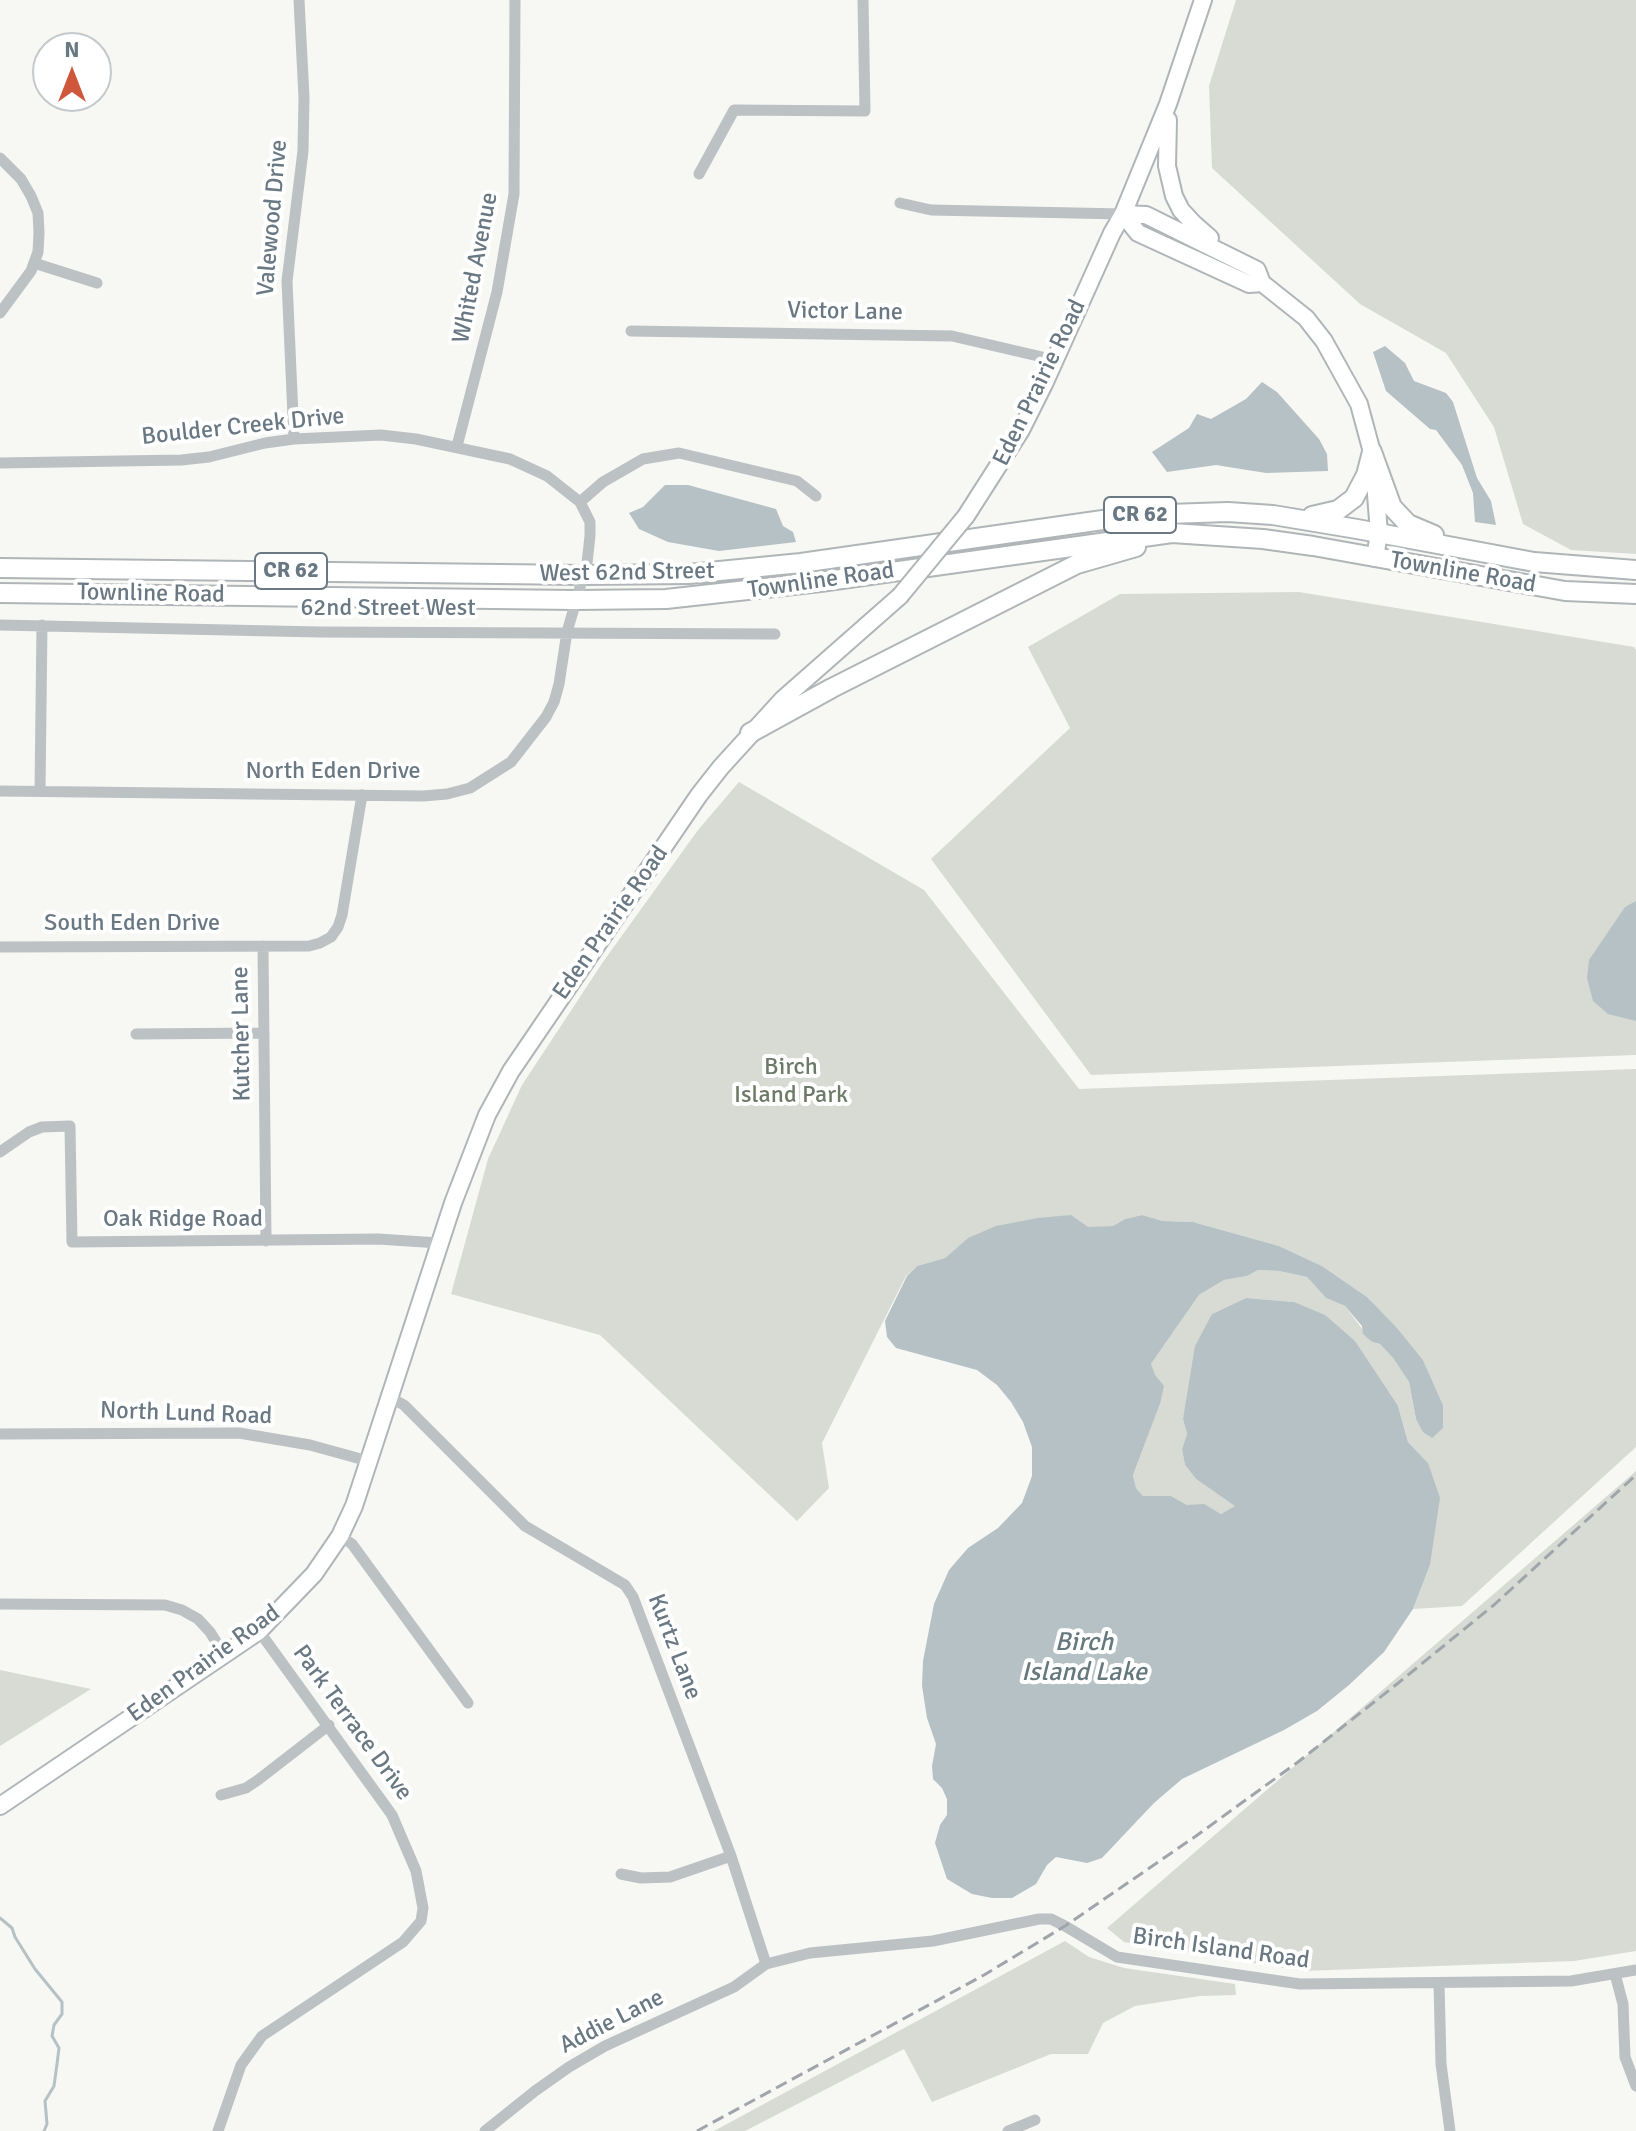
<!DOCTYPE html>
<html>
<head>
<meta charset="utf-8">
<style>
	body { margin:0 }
	#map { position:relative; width:1636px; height:2131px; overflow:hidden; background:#f7f7f4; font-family:Signika,sans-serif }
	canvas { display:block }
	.north { position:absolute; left:32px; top:32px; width:80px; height:80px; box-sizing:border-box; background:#fff; border:2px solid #c3c9cd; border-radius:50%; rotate:0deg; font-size:22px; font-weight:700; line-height:32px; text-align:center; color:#697882 }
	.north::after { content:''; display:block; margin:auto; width:28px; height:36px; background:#cf583c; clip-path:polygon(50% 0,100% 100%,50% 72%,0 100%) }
</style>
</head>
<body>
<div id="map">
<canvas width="1636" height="2131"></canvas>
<div class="north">N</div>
</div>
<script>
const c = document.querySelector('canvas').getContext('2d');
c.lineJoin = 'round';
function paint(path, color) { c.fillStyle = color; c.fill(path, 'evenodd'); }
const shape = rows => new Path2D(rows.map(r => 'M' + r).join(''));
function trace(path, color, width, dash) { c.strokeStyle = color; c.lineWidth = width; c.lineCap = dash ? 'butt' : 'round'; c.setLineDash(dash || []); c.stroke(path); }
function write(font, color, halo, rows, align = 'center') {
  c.font = font + ' Signika,sans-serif'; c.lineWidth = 8; c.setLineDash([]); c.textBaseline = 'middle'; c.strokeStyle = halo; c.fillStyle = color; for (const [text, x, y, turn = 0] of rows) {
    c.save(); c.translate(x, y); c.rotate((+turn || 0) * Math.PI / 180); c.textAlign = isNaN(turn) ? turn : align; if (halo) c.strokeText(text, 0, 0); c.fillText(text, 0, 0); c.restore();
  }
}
const green = shape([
	[1236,0,1636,0,1636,554,1571,550,1523,524,1494,427,1446,353,1360,304,1212,168,1209,86],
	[1299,592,1634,647,1636,650,1636,1055,1091,1075,931,859,1070,728,1028,647,1120,594],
	[739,782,924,890,1079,1089,1636,1069,1636,1447,1462,1606,1413,1609,1430,1565,1428,1463,1408,1442,1398,1406,1294,1302,1246,1298,1212,1314,1183,1419,1187,1434,1182,1449,1185,1465,1196,1479,1236,1506,1221,1514,1204,1505,1187,1505,1171,1496,1143,1496,1136,1488,1133,1475,1160,1404,1151,1364,1199,1295,1224,1280,1247,1276,1258,1270,1279,1271,1307,1277,1326,1298,1345,1306,1372,1342,1380,1344,1393,1358,1409,1382,1416,1419,1443,1405,1423,1360,1367,1297,1322,1266,1279,1246,1193,1222,1163,1221,1142,1215,1125,1219,1113,1226,968,1238,945,1258,917,1266,906,1276,822,1443,829,1488,797,1521,600,1335,451,1294,488,1159,522,1085,603,962,698,830],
	[1636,1471,1636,1951,1574,1961,1303,1971,1124,1942,1107,1928],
	[0,1670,91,1689,0,1746],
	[1065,1941,1089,1957,1124,1968,1235,1984,1236,1995,1200,1996,1135,2006,1103,2023,1088,2054,1051,2054,932,2102,904,2049,745,2131,714,2131]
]);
const water = shape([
	[1385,346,1405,363,1414,381,1446,393,1453,402,1477,478,1491,501,1496,525,1475,522,1473,493,1462,465,1436,430,1430,429,1386,391,1373,352],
	[1262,382,1277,392,1319,439,1327,454,1328,471,1266,473,1216,465,1167,472,1152,452,1189,428,1197,414,1211,419,1246,399],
	[665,485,688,485,776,509,783,526,793,532,796,542,719,551,668,542,639,529,629,513,643,507],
	[1636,901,1636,1021,1608,1014,1593,1001,1587,978,1589,960,1625,907],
	[1071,1215,1088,1227,1113,1226,1125,1219,1142,1215,1163,1221,1193,1222,1279,1246,1322,1266,1367,1297,1396,1327,1423,1360,1443,1405,1443,1428,1432,1438,1423,1432,1416,1419,1409,1382,1393,1358,1380,1344,1372,1342,1363,1334,1362,1326,1345,1306,1326,1298,1307,1277,1279,1271,1258,1270,1247,1276,1224,1280,1199,1295,1151,1364,1155,1375,1164,1386,1160,1404,1133,1475,1136,1488,1143,1496,1171,1496,1187,1505,1204,1504,1221,1514,1235,1506,1196,1479,1185,1465,1182,1449,1187,1434,1183,1419,1195,1346,1212,1314,1246,1298,1294,1302,1325,1315,1355,1341,1398,1406,1408,1442,1428,1463,1440,1498,1430,1565,1413,1609,1384,1652,1349,1685,1317,1711,1284,1730,1182,1779,1154,1803,1102,1858,1087,1863,1056,1857,1047,1865,1036,1884,1012,1898,992,1898,972,1894,947,1879,935,1843,940,1825,947,1815,947,1799,942,1788,933,1779,932,1766,936,1744,927,1718,922,1686,923,1661,934,1604,949,1570,968,1548,998,1528,1022,1503,1032,1476,1032,1447,1023,1422,1011,1402,997,1385,977,1370,896,1348,887,1337,885,1321,907,1276,917,1266,945,1258,968,1238,996,1226,1038,1218]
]);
const stream = shape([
	[0,1918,12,1928,15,1937,35,1969,62,2002,62,2014,54,2025,52,2036,59,2048,57,2064,54,2086,45,2101,47,2124,44,2131]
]);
const minor = shape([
	[0,158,21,179,31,196,38,213,39,233,38,252,31,271,0,313],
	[699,174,734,110,865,111,863,0],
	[900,203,931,210,1123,214],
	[34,263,97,283],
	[631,331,952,336,1055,360],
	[294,439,287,281,303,151,304,97,299,0],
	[457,446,497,292,514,194,515,0],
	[0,463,181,460,209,457,265,443,294,439,381,435,416,439,510,459,547,476,580,502,590,522,590,536,587,563,567,632,559,684,554,702,546,717,511,762,470,788,447,794,423,796,0,791],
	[580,502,603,482,643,459,679,453,797,481,816,496],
	[0,625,319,632,775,634],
	[40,791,42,625],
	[263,946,266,1241],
	[0,947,309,946,320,943,331,937,338,927,342,915,362,795],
	[136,1034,264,1033],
	[0,1152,29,1132,42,1127,70,1126,72,1242,378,1239,439,1243],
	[391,1398,404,1405,525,1526,625,1585,633,1597,731,1856,766,1964],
	[0,1434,239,1433,310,1445,368,1461],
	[340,1536,352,1544,468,1703],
	[0,1604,165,1605,182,1610,198,1619,210,1632,225,1656],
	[221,1795,246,1788,258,1780,329,1725],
	[621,1874,641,1878,670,1877,731,1856],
	[1615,1974,1623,2004,1625,2057,1636,2086],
	[1439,1983,1441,2064,1450,2131],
	[218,2131,241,2065,262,2036,403,1942,421,1921,423,1908,416,1871,392,1815,259,1631],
	[485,2131,535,2091,569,2067,605,2046,734,1987,766,1964,810,1953,933,1941,1039,1919,1051,1919,1065,1926,1117,1957,1300,1984,1571,1981,1636,1970],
	[1008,2131,1035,2120]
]);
const secondary = shape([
	[1168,120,1167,166,1174,196,1181,210,1193,223,1210,238],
	[1123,214,1146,215,1257,270,1262,283,1306,318,1324,341,1359,404,1373,456,1379,533,1375,558],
	[1123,214,1138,233,1249,284,1262,283],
	[966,516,1021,430,1045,382,1112,233,1123,214,1168,104,1203,0],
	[0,1806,259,1631,314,1574,340,1536,354,1506,453,1203,487,1115,511,1071,699,795,721,767,783,699,900,596]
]);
const primary = shape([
	[1372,452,1392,507,1408,524,1434,535],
	[1312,516,1338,510,1354,498,1366,475,1372,452],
	[0,568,582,575,689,574,801,563,1138,515,1228,512,1273,515,1357,529,1534,562,1636,570],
	[0,593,576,600,666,599,820,582,1172,533,1263,539,1313,546,1565,591,1636,594],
	[750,733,832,688,1077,564,1136,547]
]);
const rail = shape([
	[697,2131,984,1975,1065,1926,1196,1836,1298,1762,1397,1684,1495,1604,1636,1475]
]);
const secondaryBridge = shape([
	[900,596,966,516]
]);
const shields = [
	[1140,515,72],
	[291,571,72]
];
const shieldNames = [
	["CR 62",1140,515],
	["CR 62",291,571]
];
const streetNames = [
	["Valewood Drive",273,218,-85],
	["Whited Avenue",476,268,-79],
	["Victor Lane",845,312,1],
	["Eden Prairie Road",1040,383,-64],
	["Boulder Creek Drive",243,427,-6],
	["West 62nd Street",627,573,-1],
	["Townline Road",1463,573,10],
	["Townline Road",821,581,-8],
	["Townline Road",151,594,1],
	["62nd Street West",388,609],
	["North Eden Drive",333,772],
	["Eden Prairie Road",611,923,-55],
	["South Eden Drive",132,924],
	["Kutcher Lane",242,1034,-91],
	["Oak Ridge Road",183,1220],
	["North Lund Road",186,1414,2],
	["Kurtz Lane",674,1647,69],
	["Eden Prairie Road",204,1664,-36],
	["Park Terrace Drive",352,1723,54],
	["Birch Island Road",1221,1949,8],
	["Addie Lane",612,2022,-27]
];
const parkNames = [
	["Birch",791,1068],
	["Island Park",791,1096]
];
const waterNames = [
	["Birch",1084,1643],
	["Island Lake",1084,1673]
];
paint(green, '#d7dbd4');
paint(water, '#b5c1c4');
trace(stream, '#b5c1c4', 3);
trace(secondary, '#afb5b9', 20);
trace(primary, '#b0b5b8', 22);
trace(minor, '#bcc1c4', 11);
trace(secondary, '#fff', 16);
trace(primary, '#fff', 18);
trace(rail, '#9fa5aa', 3, [12, 6]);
trace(secondaryBridge, '#afb5b9', 20, []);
trace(secondaryBridge, '#fff', 16);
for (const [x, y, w] of shields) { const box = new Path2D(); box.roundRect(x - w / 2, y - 18, w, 36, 6); c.fillStyle = '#fff'; c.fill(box); trace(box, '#697882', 2); }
write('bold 22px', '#697882', null, shieldNames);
write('24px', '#697882', '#fff', streetNames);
write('24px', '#6c7a67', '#fff', parkNames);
write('italic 26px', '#65787e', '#fff', waterNames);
</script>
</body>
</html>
